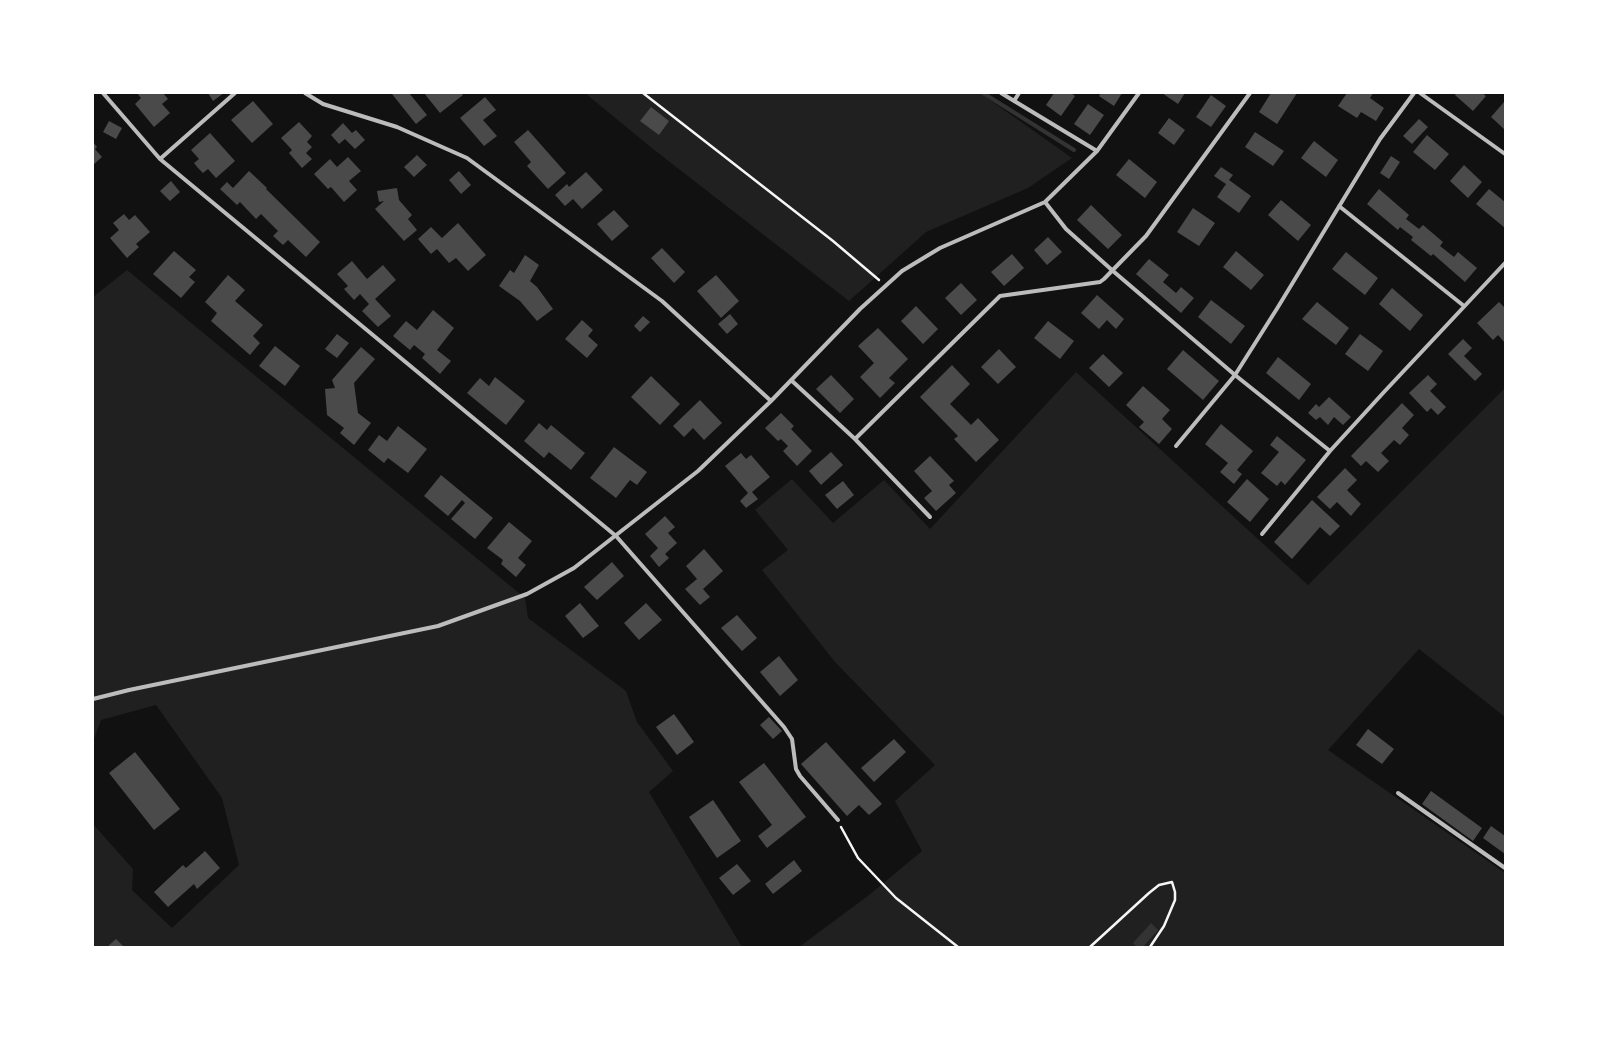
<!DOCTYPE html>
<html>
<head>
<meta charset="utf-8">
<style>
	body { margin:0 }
	#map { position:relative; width:1598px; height:1040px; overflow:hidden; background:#111; font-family:Ubuntu,sans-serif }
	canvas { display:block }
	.frame { position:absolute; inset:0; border:94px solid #fff; pointer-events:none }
</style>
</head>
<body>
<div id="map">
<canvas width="1598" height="1040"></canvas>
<div class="frame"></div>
</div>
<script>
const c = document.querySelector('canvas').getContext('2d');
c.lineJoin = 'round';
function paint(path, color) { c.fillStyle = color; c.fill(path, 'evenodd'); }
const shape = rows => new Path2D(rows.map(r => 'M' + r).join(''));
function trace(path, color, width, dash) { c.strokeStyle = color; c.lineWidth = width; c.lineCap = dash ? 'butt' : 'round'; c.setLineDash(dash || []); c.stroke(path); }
const green = shape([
	[585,93,980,93,1072,158,1028,188,926,232,849,301,653,149],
	[127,270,525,598,528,618,626,691,637,722,673,771,649,792,742,947,93,947,93,824,133,869,132,890,172,928,239,865,222,798,156,705,101,720,93,742,93,297],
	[1076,372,1308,585,1505,388,1505,717,1419,649,1328,750,1505,873,1505,947,799,947,869,895,922,851,895,801,935,765,835,662,762,570,788,550,755,510,792,479,833,523,884,480,930,529]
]);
const water = shape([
	[1151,923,1158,930,1143,947,1137,947,1133,943]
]);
const stream = shape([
	[983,93,1074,150]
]);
const building = shape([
	[137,93,163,93,168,99,162,104,170,113,154,127,135,104,141,98],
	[208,93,224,93,213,101],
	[393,93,409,93,427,115,416,124,392,94],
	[424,93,461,93,463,95,440,113],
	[1054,93,1071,93,1075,96,1061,116,1046,105],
	[1101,93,1122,93,1114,106,1099,96],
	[1162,93,1185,93,1178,104],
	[1271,93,1297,93,1277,124,1259,112],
	[1347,93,1373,93,1370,98,1384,108,1376,121,1361,112,1357,118,1338,106],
	[1456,93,1482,93,1486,96,1473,111,1455,95],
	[1211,95,1226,106,1211,127,1196,117],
	[485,97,496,110,483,120,497,136,484,146,460,118],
	[253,101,273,124,252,143,231,120],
	[1504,102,1505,103,1505,130,1491,117],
	[1088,104,1104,115,1090,135,1074,124],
	[651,107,669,121,659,135,640,121],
	[1169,118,1185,130,1174,145,1158,133],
	[1419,119,1428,127,1412,144,1403,136],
	[109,121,122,128,116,139,103,132],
	[299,122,312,136,307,142,312,147,306,153,312,159,302,168,289,153,292,150,281,138],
	[343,123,352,133,356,130,365,140,355,149,345,139,339,144,331,135],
	[528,130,566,173,548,189,527,166,531,162,514,142],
	[1255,132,1284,151,1273,166,1245,147],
	[210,133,235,161,216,178,208,169,203,173,198,168,194,163,199,159,191,150],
	[1427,135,1449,154,1435,170,1413,152],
	[1314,141,1338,160,1326,177,1301,158],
	[93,142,97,147,95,149,102,157,93,165],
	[417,155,427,165,414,177,404,167],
	[1391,156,1400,162,1389,179,1380,173],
	[348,157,361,171,349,181,357,190,344,202,331,187,328,189,314,174,330,159,337,167],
	[1129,159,1157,182,1145,198,1116,175],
	[1464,165,1482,182,1468,198,1450,181],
	[1221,167,1233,175,1229,180,1251,196,1239,213,1217,197,1226,184,1214,176],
	[249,171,267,188,266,189,320,242,306,257,288,240,283,245,273,236,278,231,261,214,256,219,240,202,237,205,220,189,227,182,233,188],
	[459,171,471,185,461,194,449,180],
	[586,172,603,190,582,209,573,199,565,206,555,195,567,184,569,187],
	[171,181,180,192,170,201,160,191],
	[397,188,399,200,412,215,408,219,417,230,404,241,375,209,384,201,379,202,377,191],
	[1379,189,1409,215,1406,219,1419,229,1423,225,1443,242,1440,246,1454,257,1458,252,1477,268,1465,282,1433,254,1431,256,1411,240,1413,237,1400,227,1398,230,1367,204],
	[1489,189,1505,202,1505,228,1476,204],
	[1281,200,1311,225,1298,241,1268,215],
	[1091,205,1122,235,1108,249,1077,220],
	[1193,208,1215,223,1199,246,1177,232],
	[614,210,629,226,612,241,597,224],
	[124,214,129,220,135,215,150,232,136,244,139,247,127,258,110,238,119,230,113,223],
	[458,223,486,255,468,271,456,258,449,263,437,249,431,254,418,239,431,227,442,238],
	[1048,237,1062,252,1047,265,1034,250],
	[662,248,685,272,674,283,651,258],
	[174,251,196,270,189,277,195,282,181,298,153,274],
	[1236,251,1264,275,1251,290,1223,267],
	[1346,252,1378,278,1365,295,1332,269],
	[1012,254,1024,268,1004,286,991,272],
	[525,255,539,265,530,281,537,287,553,309,537,321,520,301,499,286,510,270,514,273],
	[1149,259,1169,275,1163,282,1176,293,1181,287,1194,298,1181,313,1136,274],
	[352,261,367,279,383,265,396,280,375,299,391,316,378,327,362,311,369,304,360,294,354,300,344,289,348,286,337,274],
	[228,275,245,290,235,301,263,325,253,336,260,343,250,355,211,321,217,313,205,302],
	[716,275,739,301,721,318,697,291],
	[961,283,977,300,961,315,945,298],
	[1392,288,1423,315,1410,331,1379,304],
	[1097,295,1124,319,1116,329,1107,320,1099,329,1081,313],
	[1211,300,1245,326,1231,344,1198,317],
	[1317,302,1349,328,1336,345,1302,319],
	[1499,302,1505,308,1505,343,1498,335,1493,340,1477,323],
	[916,306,938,329,923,344,901,321],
	[433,310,454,328,437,350,451,361,440,374,422,358,425,354,414,345,410,350,393,336,406,321,417,330],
	[730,314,738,324,727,334,718,324],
	[643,316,650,322,640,332,634,326],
	[582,320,593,330,588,336,598,345,587,358,565,339],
	[1048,321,1074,341,1060,359,1034,338],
	[878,328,908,359,889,378,895,383,880,398,860,377,874,363,858,346],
	[337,334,349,343,337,358,325,349],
	[1360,334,1383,351,1368,371,1345,354],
	[1463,339,1472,348,1464,356,1482,374,1475,381,1448,354],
	[275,346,300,366,285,386,259,366],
	[361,347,375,359,354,383,358,413,371,423,354,445,340,433,344,428,327,415,325,389,335,388,332,380],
	[999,349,1016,367,998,384,981,367],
	[1183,350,1219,381,1203,400,1167,369],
	[1103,354,1123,373,1109,387,1089,368],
	[1278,357,1311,384,1299,400,1266,373],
	[952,365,970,384,950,404,971,425,978,418,999,440,976,462,954,439,958,436,920,397],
	[831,375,854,399,840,413,816,389],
	[1428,375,1437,384,1430,391,1446,407,1438,415,1431,408,1427,412,1409,393],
	[651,376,680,404,660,425,631,397],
	[495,377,525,401,506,425,467,393,480,378,489,386],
	[1143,386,1170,410,1162,419,1172,429,1159,444,1139,427,1144,422,1126,405],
	[1329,397,1351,417,1343,425,1334,417,1328,425,1320,417,1316,420,1308,413,1316,404,1319,407],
	[700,400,722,423,704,440,693,428,684,437,673,426],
	[1402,403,1414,415,1402,428,1409,435,1400,445,1394,440,1381,453,1389,461,1378,472,1366,461,1361,466,1351,456],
	[781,413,794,426,791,429,812,451,797,466,783,451,788,446,781,439,778,441,765,428],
	[539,423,547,430,551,425,585,453,571,470,549,452,544,458,524,441],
	[1221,424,1253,451,1237,470,1242,474,1234,484,1220,472,1228,463,1205,444],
	[398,426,427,449,408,473,388,458,384,463,368,450,379,435,387,441],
	[1277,436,1306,460,1285,485,1281,481,1277,486,1261,473,1279,452,1270,445],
	[614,447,647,472,637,485,630,480,616,498,590,478],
	[831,452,843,465,821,485,809,471],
	[741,453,746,459,751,455,770,477,752,492,758,499,746,508,740,501,748,493,725,466],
	[930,456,954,481,949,485,956,493,936,511,924,498,932,491,914,471],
	[1345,468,1357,480,1347,490,1361,504,1351,516,1337,502,1330,509,1317,497],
	[441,475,493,518,475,539,451,519,465,503,462,500,448,516,424,496],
	[1247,479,1269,499,1250,522,1227,502],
	[843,481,854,495,837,509,825,495],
	[1312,500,1340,526,1330,536,1320,527,1292,559,1274,542],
	[665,516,675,527,668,533,677,543,665,554,669,558,659,567,650,556,658,548,645,534],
	[509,522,532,541,518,558,526,565,516,577,501,564,503,560,487,548],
	[704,549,723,571,703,589,710,597,700,605,685,589,697,579,686,566],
	[612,562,624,576,597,600,584,587],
	[580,603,599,626,583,638,565,616],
	[646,603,662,620,639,640,624,623],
	[737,615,757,638,742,651,721,628],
	[779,656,798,680,780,696,760,672],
	[674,714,694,742,677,755,656,727],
	[769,717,782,731,773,739,760,725],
	[1368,729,1394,749,1382,764,1356,745],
	[894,739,906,752,874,782,861,768],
	[826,742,882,804,869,815,859,805,847,816,801,764],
	[135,752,180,809,154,830,109,773],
	[764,763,806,817,767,848,758,836,772,825,739,782],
	[1431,791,1482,828,1473,841,1422,804],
	[713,800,741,841,717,858,689,817],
	[1491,826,1505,836,1505,854,1483,838],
	[205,851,220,868,197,889,194,884,168,907,154,892,183,865,186,868],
	[794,860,802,871,773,894,765,884],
	[737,864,751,881,733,895,719,878],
	[116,939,124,947,107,947]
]);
const path = shape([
	[643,93,833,241,879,280],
	[841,827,858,858,896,898,958,947],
	[1090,947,1149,893,1159,885,1172,882,1175,892,1175,900,1164,926,1150,947]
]);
const minor = shape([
	[103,93,160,159,616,536,784,727,792,739,796,769,800,776,838,820],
	[305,93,323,104,397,127,467,158,662,301,771,401],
	[1001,93,1097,151],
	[1420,93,1505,154],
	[1014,101,1019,93],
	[160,159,235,93],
	[1045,202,1066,229,1113,271,1235,375,1330,451],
	[1339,206,1464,306],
	[791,380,855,439,930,517],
	[855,439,1000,296,1100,282,1104,279,1146,236,1250,93],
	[1176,446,1235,375,1278,307,1380,139,1414,93],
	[1262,534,1330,451,1384,392,1505,263],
	[93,699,129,690,438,626,527,594,574,568,698,471,771,401,860,309,902,271,940,248,1045,202,1097,151,1139,93],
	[1398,793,1505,868]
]);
paint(green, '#202020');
paint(water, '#333');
trace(stream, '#333', 4);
paint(building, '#4a4a4a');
trace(path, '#f5f5f5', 2.5);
trace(minor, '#bcbcbc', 4);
</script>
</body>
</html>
